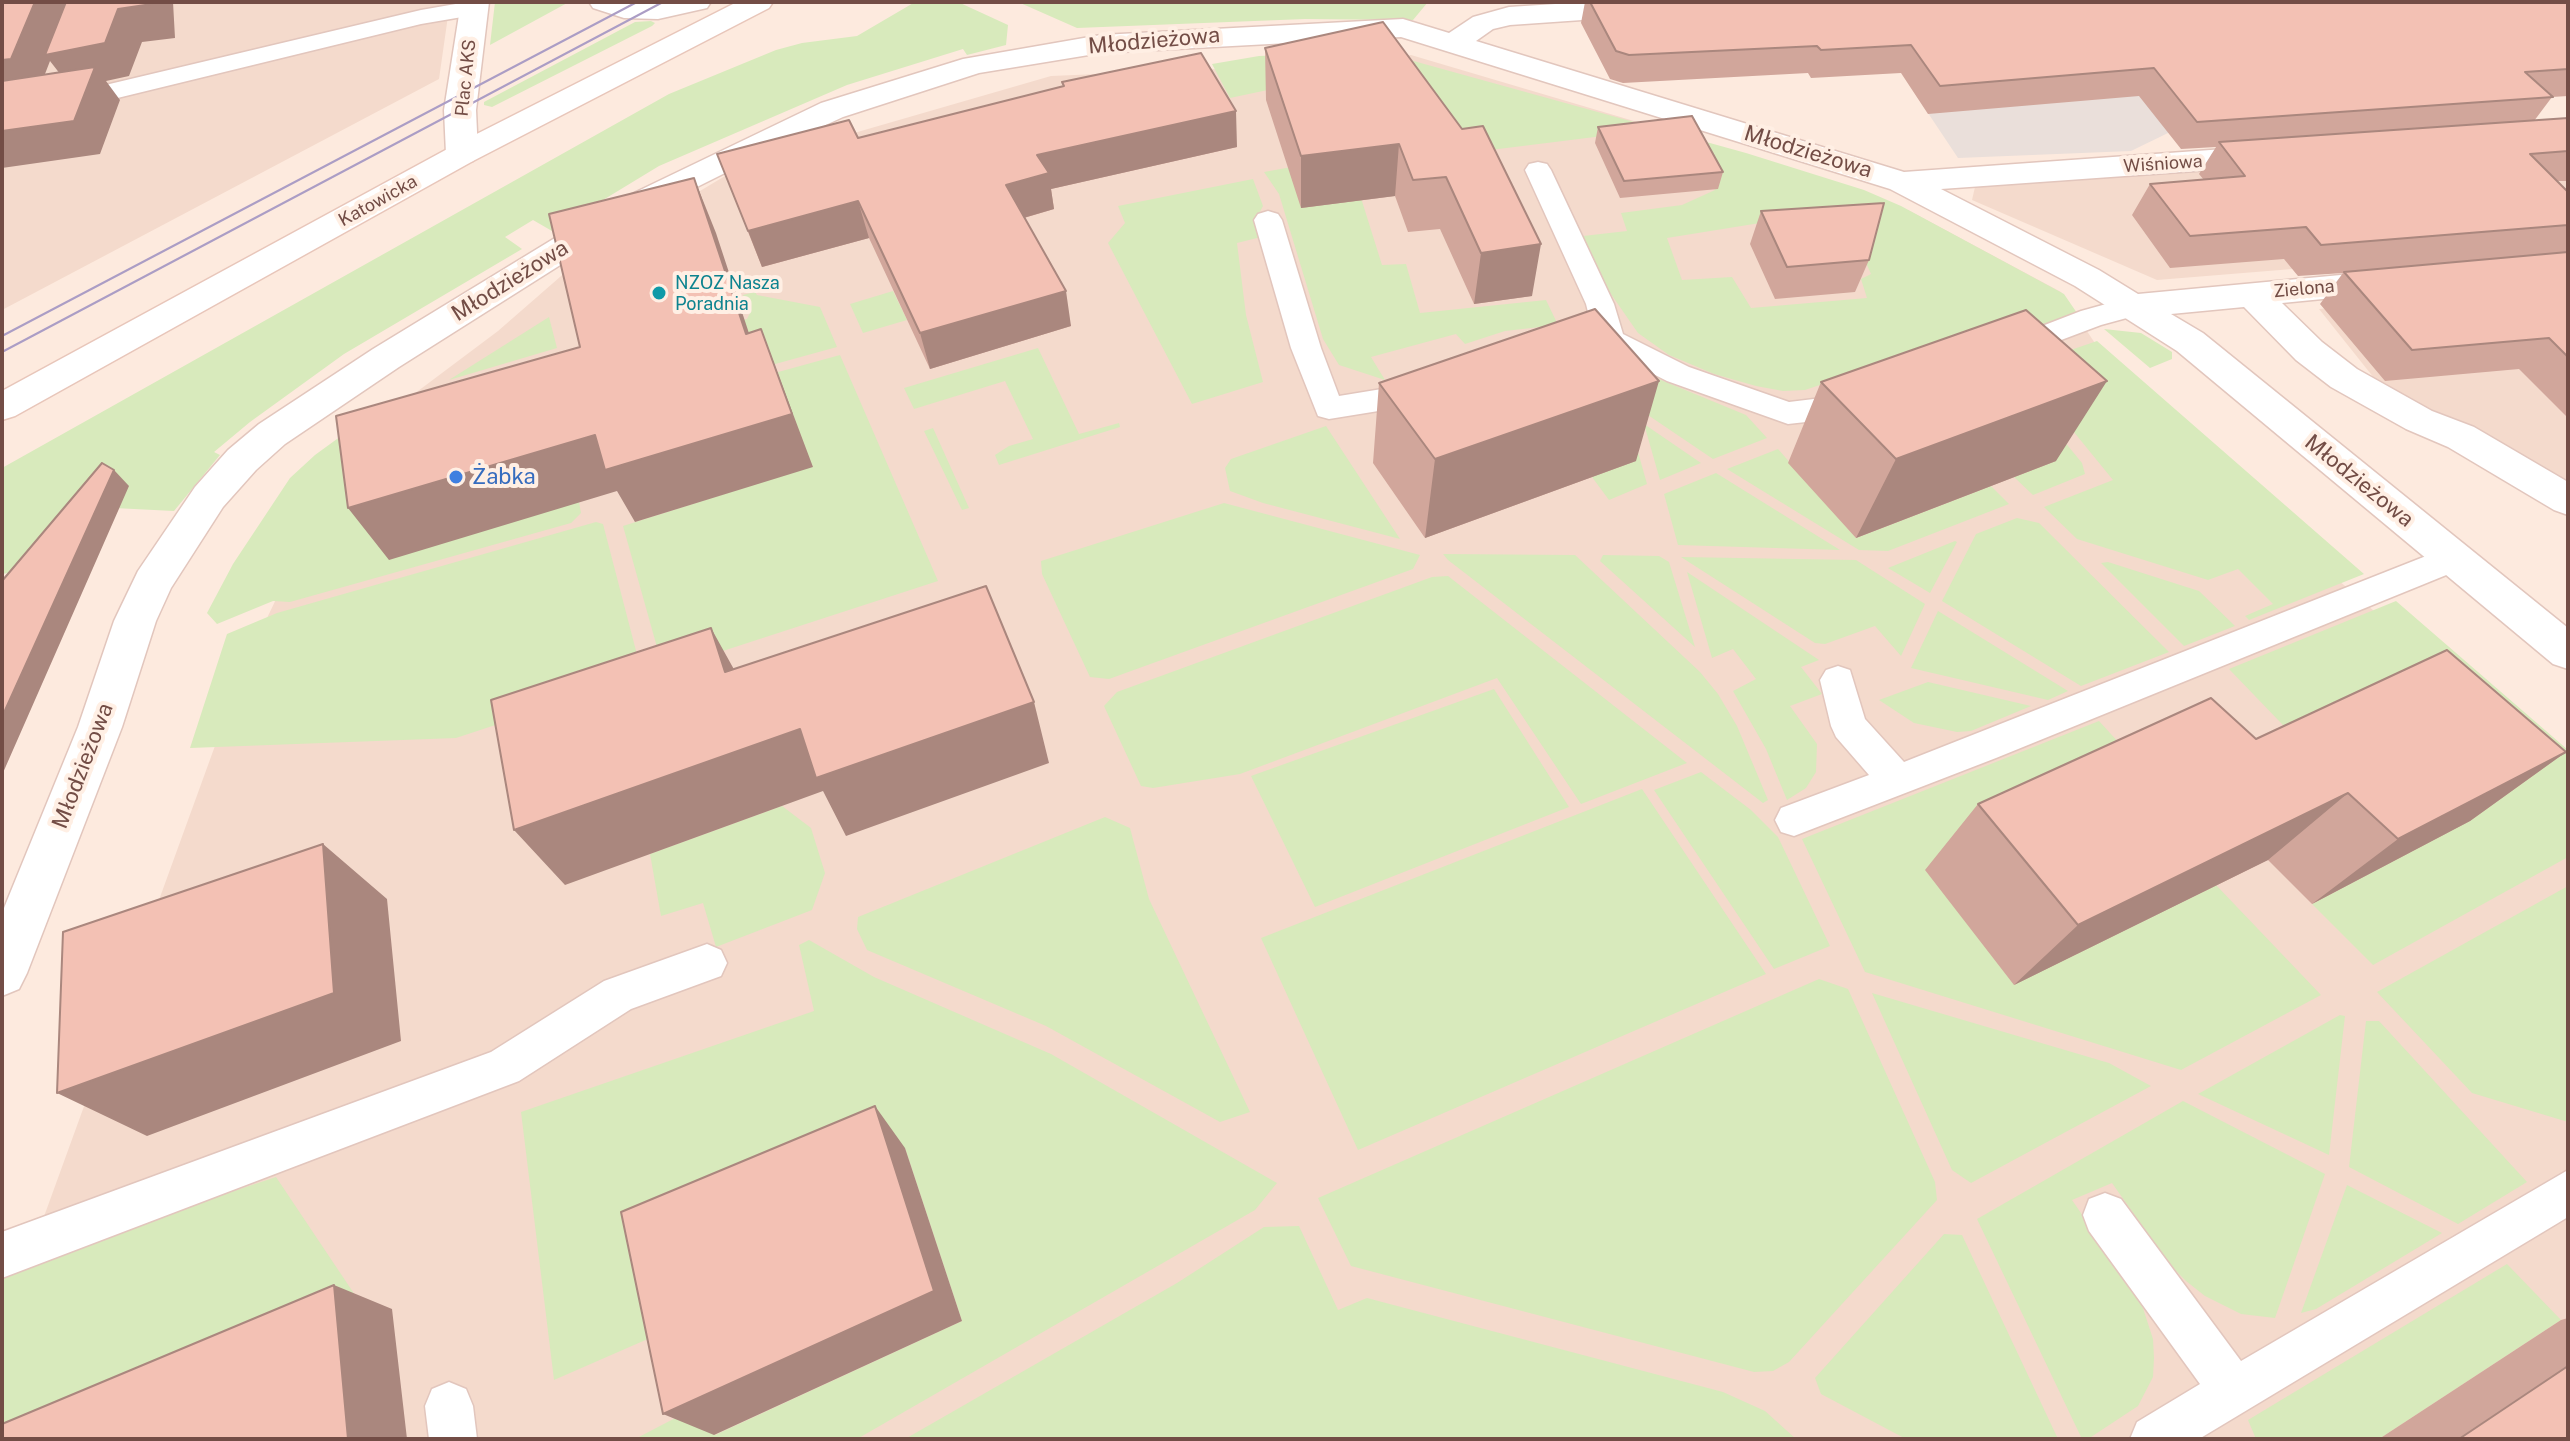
<!DOCTYPE html>
<html>
<head>
<meta charset="utf-8">
<style>
	body { margin:0 }
	#map { position:relative; width:2570px; height:1441px; overflow:hidden; background:#fdeade; font-family:"Public Sans",sans-serif }
	canvas { display:block }
	.frame { position:absolute; inset:0; border:4px solid #734d46; pointer-events:none }
</style>
</head>
<body>
<div id="map">
<canvas width="2570" height="1441"></canvas>
<div class="frame"></div>
</div>
<script>
const c = document.querySelector('canvas').getContext('2d');
c.lineJoin = 'round';
function paint(path, color) { c.fillStyle = color; c.fill(path, 'evenodd'); }
const shape = rows => new Path2D(rows.map(r => 'M' + r).join(''));
function trace(path, color, width, dash) { c.strokeStyle = color; c.lineWidth = width; c.lineCap = dash ? 'butt' : 'round'; c.setLineDash(dash || []); c.stroke(path); }
function write(font, color, halo, rows, align = 'center') {
  c.font = font + ' "Public Sans",sans-serif'; c.lineWidth = 8; c.setLineDash([]); c.textBaseline = 'middle'; c.strokeStyle = halo; c.fillStyle = color; for (const [text, x, y, turn = 0] of rows) {
    c.save(); c.translate(x, y); c.rotate((+turn || 0) * Math.PI / 180); c.textAlign = isNaN(turn) ? turn : align; if (halo) c.strokeText(text, 0, 0); c.fillText(text, 0, 0); c.restore();
  }
}
const residential = shape([
	[2,2,450,2,439,79,2,310],
	[1411,55,1644,124,1910,211,2061,292,2136,405,2568,779,2568,1439,2,1439,2,1270,26,1266,244,666,303,543,414,394,498,331,568,270,725,176,861,131,1051,76,1335,64],
	[2568,146,2568,252,2428,258,2157,280,1972,200,1975,187],
	[2568,288,2568,481,2378,383,2319,309]
]);
const industrial = shape([
	[2160,67,2168,133,2131,151,1958,158,1924,107]
]);
const green = shape([
	[495,2,569,2,490,45],
	[915,2,958,2,1008,25,1006,45,967,55,963,49,847,85,659,166,552,231,533,220,505,237,522,249,344,354,250,422,214,452,220,455,174,511,94,507,44,567,2,574,2,468,669,94,776,50,802,43,857,36],
	[1018,2,1428,2,1413,20,1305,19,1077,28],
	[651,21,655,23,652,26,492,107,484,105,484,102,635,22],
	[1340,53,1399,57,1746,153,1864,190,1901,206,2064,294,2077,313,1973,347,1941,344,1805,390,1783,391,1756,386,1714,374,1669,355,1638,333,1604,284,1583,236,1627,231,1621,213,1682,205,1715,190,1695,159,1619,134,1378,164,1376,67,1230,98,1212,64,1259,56],
	[1822,213,1851,229,1871,274,1861,279,1867,298,1751,308,1732,277,1682,280,1667,238],
	[1297,166,1361,198,1382,265,1406,264,1420,313,1546,300,1558,325,1505,331,1465,344,1456,334,1371,357,1385,380,1339,365,1323,339,1279,194,1264,172],
	[1253,179,1263,206,1256,219,1261,237,1237,243,1246,315,1263,382,1192,404,1108,243,1125,223,1118,206],
	[893,291,907,320,863,333,850,304],
	[755,292,757,295,820,307,837,347,619,407,600,361,747,319,750,313,743,295],
	[549,317,557,348,449,380],
	[2104,329,2141,333,2172,352,2172,359,2150,368],
	[2097,341,2364,574,2249,620,2245,616,2273,604,2238,569,2208,580,2077,539,2044,507,2113,480,2021,367],
	[1038,348,1079,434,1119,423,1120,427,999,465,995,455,1009,446,1033,439,1005,381,914,409,904,388],
	[840,355,938,581,689,662,662,665,623,526,813,466,640,410],
	[1613,363,1647,484,1609,500,1592,477],
	[1644,373,1746,415,1767,438,1713,459,1639,409],
	[2014,380,2082,463,2085,474,2033,495,2014,477,2055,461],
	[359,423,579,502,581,513,571,523,290,602,273,601,217,624,207,613,233,564,290,478,315,455],
	[1644,424,1701,463,1660,480],
	[1326,426,1400,539,1263,503,1230,491,1225,468,1231,459],
	[933,428,969,508,962,510,924,431],
	[1778,449,1856,538,1991,486,2009,504,1888,551,1859,550,1727,469],
	[1716,473,1840,550,1678,545,1664,494],
	[1224,503,1420,555,1413,569,1109,679,1090,677,1042,574,1041,561],
	[2017,518,2039,523,2169,652,2081,686,1942,601,1976,534],
	[596,522,603,524,641,670,635,679,456,738,190,748,227,634,277,613],
	[1955,541,1957,542,1930,593,1888,568],
	[1443,554,1575,555,1700,672,1718,694,1737,726,1768,800,1763,803,1448,560],
	[1603,555,1659,556,1669,562,1695,647,1600,561],
	[1681,557,1856,560,1925,604,1901,656,1875,626,1825,644,1815,643],
	[2108,562,2199,591,2235,626,2184,646,2101,563],
	[1687,572,1819,660,1801,667,1822,694,1790,706,1817,744,1816,772,1806,788,1787,800,1766,749,1733,691,1756,679,1733,649,1712,658],
	[1448,576,1687,763,1581,804,1497,678,1240,774,1153,788,1141,786,1104,706,1117,692,1432,577],
	[2396,601,2568,750,2568,857,2373,965,2312,904,2470,820,2307,750,2229,669],
	[1938,611,2068,691,2048,700,1911,668],
	[1928,682,2031,706,1971,731,1957,732,1914,723,1879,700],
	[1494,689,1569,807,1315,907,1251,776],
	[2099,721,2143,769,2216,885,2321,995,2181,1070,1865,972,1802,839],
	[1701,772,1751,810,1778,837,1830,946,1774,969,1654,790],
	[1642,789,1766,974,1358,1150,1261,938],
	[782,806,811,828,825,873,812,910,716,947,703,903,661,916,650,854],
	[1105,817,1130,828,1149,899,1250,1112,1220,1122,1046,1026,867,950,857,929,858,917],
	[2568,886,2568,1122,2472,1093,2377,992],
	[809,940,874,977,1051,1054,1277,1183,1255,1210,857,1439,635,1439,706,1402,715,1435,962,1321,905,1148,689,1321,554,1380,521,1112,814,1011,799,945],
	[1819,979,1848,989,1935,1182,1937,1200,1789,1362,1773,1371,1754,1372,1351,1266,1318,1198],
	[1872,993,2109,1063,2151,1086,1971,1183,1952,1170],
	[2340,1015,2345,1016,2329,1155,2198,1094],
	[2366,1021,2379,1021,2527,1182,2458,1224,2349,1167],
	[2183,1101,2325,1174,2275,1318,2241,1314,2205,1296,2186,1281,2170,1265,2112,1183,2072,1200,2140,1299,2153,1339,2154,1358,2153,1377,2138,1406,2088,1439,2082,1439,1977,1219],
	[276,1177,359,1301,2,1439,2,1268],
	[2347,1185,2442,1233,2316,1309,2301,1313],
	[1299,1226,1338,1310,1367,1298,1723,1392,1765,1411,1796,1439,905,1439,1177,1283,1264,1227],
	[1944,1234,1962,1235,2058,1439,1906,1439,1821,1394,1815,1378],
	[2507,1264,2561,1320,2379,1439,2256,1439,2248,1420]
]);
const lane = shape([
	[467,2,482,3,486,8,482,13,474,15,421,24,97,103,2,116,2,100,97,87,421,10,467,2],
	[1538,162,1547,164,1551,170,1614,304,1623,334,1689,367,1789,402,1822,398,1856,387,1867,390,1871,398,1867,406,1824,420,1788,424,1667,381,1606,350,1582,349,1577,342,1582,335,1593,332,1586,304,1525,170,1529,164,1538,162],
	[1268,211,1278,214,1282,220,1321,348,1339,396,1394,387,1423,377,1434,381,1438,388,1434,395,1397,408,1329,419,1318,416,1291,348,1254,220,1258,214,1268,211],
	[2135,296,2145,299,2149,306,2145,313,2101,325,2008,360,1998,357,1993,350,1998,343,2081,311,2135,296],
	[2454,545,2466,549,2471,558,2466,567,1996,758,1794,836,1781,832,1775,820,1781,808,1869,775,1836,737,1831,726,1820,680,1826,670,1838,666,1850,670,1865,719,1904,762,2454,545],
	[707,944,721,950,727,963,721,976,631,1009,519,1081,2,1278,2,1232,491,1052,604,981,707,944],
	[2568,1170,2568,1217,2199,1439,2130,1439,2137,1422,2200,1384,2089,1231,2083,1215,2089,1199,2105,1193,2121,1199,2241,1361,2568,1170],
	[449,1382,466,1389,473,1406,477,1439,429,1439,425,1406,432,1389,449,1382]
]);
const street = shape([
	[461,2,489,2,476,110,478,154,473,161,462,164,451,161,446,154,444,110,461,2],
	[589,2,711,2,707,8,658,19,624,18,593,8,589,2],
	[1586,2,1726,2,1722,8,1712,11,1510,25,1493,29,1476,41,1904,172,2266,146,2277,149,2282,156,2277,163,2266,166,1941,189,2099,270,2138,294,2394,270,2406,273,2411,281,2406,289,2394,292,2282,303,2322,342,2357,369,2432,411,2474,427,2568,482,2568,515,2554,510,2448,447,2406,429,2331,387,2296,360,2244,307,2171,314,2203,333,2568,628,2568,669,2553,664,2177,351,2075,286,1890,189,1401,37,1101,53,979,73,843,117,765,153,633,219,399,367,285,444,256,470,223,507,171,588,156,621,122,727,27,973,19,989,2,996,2,913,78,727,114,621,138,571,195,487,228,450,259,424,373,349,609,205,821,103,963,59,1101,35,1403,19,1449,33,1473,17,1509,7,1586,2]
]);
const secondary = shape([
	[737,2,773,2,769,8,473,161,15,416,2,420,2,391,451,147,737,2]
]);
const tram = shape([
	[2,336,637,2],
	[2,352,663,2]
]);
const wall = shape([
	[1585,2,2568,2,2568,96,2552,97,2534,121,2568,118,2568,181,2557,181,2568,192,2568,418,2519,369,2385,381,2320,304,2343,273,2298,276,2284,259,2170,268,2132,215,2150,184,2204,180,2199,174,2216,147,2181,149,2139,96,1928,114,1901,73,1811,78,1808,73,1623,83,1610,79,1581,23],
	[1383,22,1532,296,1474,304,1440,229,1408,232,1395,196,1301,208,1266,100,1265,48],
	[1062,82,1237,147,1051,189,1054,209,1024,218,1071,326,930,369,869,238,762,267,717,154,858,138,1063,86],
	[1598,127,1723,172,1718,189,1620,198,1595,143],
	[1761,211,1869,260,1855,292,1775,299,1750,244],
	[1821,382,2056,461,1856,538,1788,463],
	[1379,383,1636,461,1425,538,1373,463],
	[2256,739,2566,752,2470,821,2312,904,2268,860,2014,985,1925,870,1978,804],
	[2568,1318,2568,1439,2379,1439,2561,1320]
]);
const shadedWall = shape([
	[35,2,73,2,118,9,152,2,173,2,175,38,142,42,129,76,106,81,120,100,100,154,2,168,2,131,71,88,50,61,38,92,2,98,2,60],
	[1236,111,1237,147,1051,189,1054,209,1013,221,1006,185,1037,155],
	[1399,144,1395,196,1301,208,1301,156],
	[694,178,716,233,767,388,746,334],
	[858,201,869,238,762,267,748,231],
	[1541,244,1532,296,1474,304,1481,253],
	[1066,291,1071,326,930,369,920,333],
	[761,329,813,467,635,522,617,491,389,560,348,508],
	[1659,381,1636,461,1425,538,1435,459],
	[2107,381,2056,461,1856,538,1896,459],
	[114,470,129,486,2,775,2,717],
	[711,628,746,691,725,672],
	[1034,702,1049,763,846,836,823,791,565,885,514,830,800,729],
	[2566,752,2470,821,2312,904,2398,839],
	[2348,793,2268,860,2014,985,2078,925],
	[323,844,387,899,401,1041,147,1136,57,1093],
	[875,1106,905,1148,962,1321,714,1435,663,1414],
	[334,1285,392,1309,407,1439,348,1439]
]);
const building = shape([
	[2,2,35,2,11,59,2,60,2,2],
	[66,2,152,2,152,4,118,9,105,43,45,55,66,2],
	[1590,2,2568,2,2568,69,2525,72,2553,97,2197,122,2154,68,1940,86,1911,45,1821,50,1817,46,1629,55,1616,51,1590,2],
	[1383,22,1462,129,1483,126,1541,244,1481,253,1446,177,1413,180,1399,144,1301,156,1265,48,1383,22],
	[1201,53,1236,111,1037,155,1049,173,1006,185,1066,291,920,333,858,201,748,231,717,154,849,120,858,138,1064,86,1062,82,1201,53],
	[95,67,74,121,2,131,2,81,95,67],
	[1692,116,1723,172,1624,181,1598,127,1692,116],
	[2568,118,2568,151,2530,154,2568,192,2568,225,2321,245,2306,227,2190,236,2150,184,2245,176,2219,142,2568,118],
	[694,178,746,334,761,329,792,414,605,470,595,435,348,508,336,416,580,347,549,214,694,178],
	[1884,203,1869,260,1787,267,1761,211,1884,203],
	[2568,252,2568,357,2549,338,2412,350,2344,272,2568,252],
	[1595,309,1659,381,1435,459,1379,383,1595,309],
	[2026,310,2107,381,1896,459,1821,382,2026,310],
	[102,463,114,470,2,717,2,581,102,463],
	[986,586,1034,702,816,778,800,729,514,830,491,700,711,628,725,672,986,586],
	[2447,650,2566,752,2398,839,2348,793,2078,925,1978,804,2211,698,2256,739,2447,650],
	[323,844,334,993,57,1093,63,932,323,844],
	[875,1106,934,1291,663,1414,621,1212,875,1106],
	[334,1285,348,1439,2,1439,2,1424,334,1285],
	[2568,1366,2568,1439,2459,1439,2568,1366]
]);
const markers = [
	[659,293,8,"#0f9aa8"],
	[456,477,8,"#3f7fe0"]
];
const farStreetnames = [
	["Plac AKS",466,78,-84],
	["Wiśniowa",2163,164,-4],
	["Katowicka",378,201,-29],
	["Zielona",2304,289,-5]
];
const farCulturenames = [
	["NZOZ Nasza",675,283],
	["Poradnia",675,304]
];
const streetNames = [
	["Młodzieżowa",1154,41,-5],
	["Młodzieżowa",1808,152,17],
	["Młodzieżowa",510,281,-32],
	["Młodzieżowa",2359,481,39],
	["Młodzieżowa",83,766,-69]
];
const shopNames = [
	["Żabka",472,477]
];
paint(residential, '#f4dacc');
paint(industrial, '#eadfda');
paint(green, '#d8eabc');
trace(lane, '#e2c6bd', 3);
trace(street, '#e2c6bd', 3);
trace(secondary, '#e8c6ba', 3);
paint(lane, '#fff');
paint(street, '#fff');
paint(secondary, '#fff');
trace(tram, '#ab9dc5', 2);
paint(wall, '#d1a69b');
paint(shadedWall, '#aa877e');
paint(building, '#f3c1b4');
trace(building, '#aa877e', 2);
for (const [x, y, r, color] of markers) { const dot = new Path2D(); dot.arc(x, y, r, 0, 2 * Math.PI); c.fillStyle = color; c.fill(dot); trace(dot, '#ffefe4', 3); }
write('18px', '#734d46', '#ffefe4', farStreetnames);
write('18px', '#0d838f', '#ffefe4', farCulturenames, 'left');
write('22px', '#734d46', '#ffefe4', streetNames);
write('22px', '#366cbe', '#ffefe4', shopNames, 'left');
</script>
</body>
</html>
